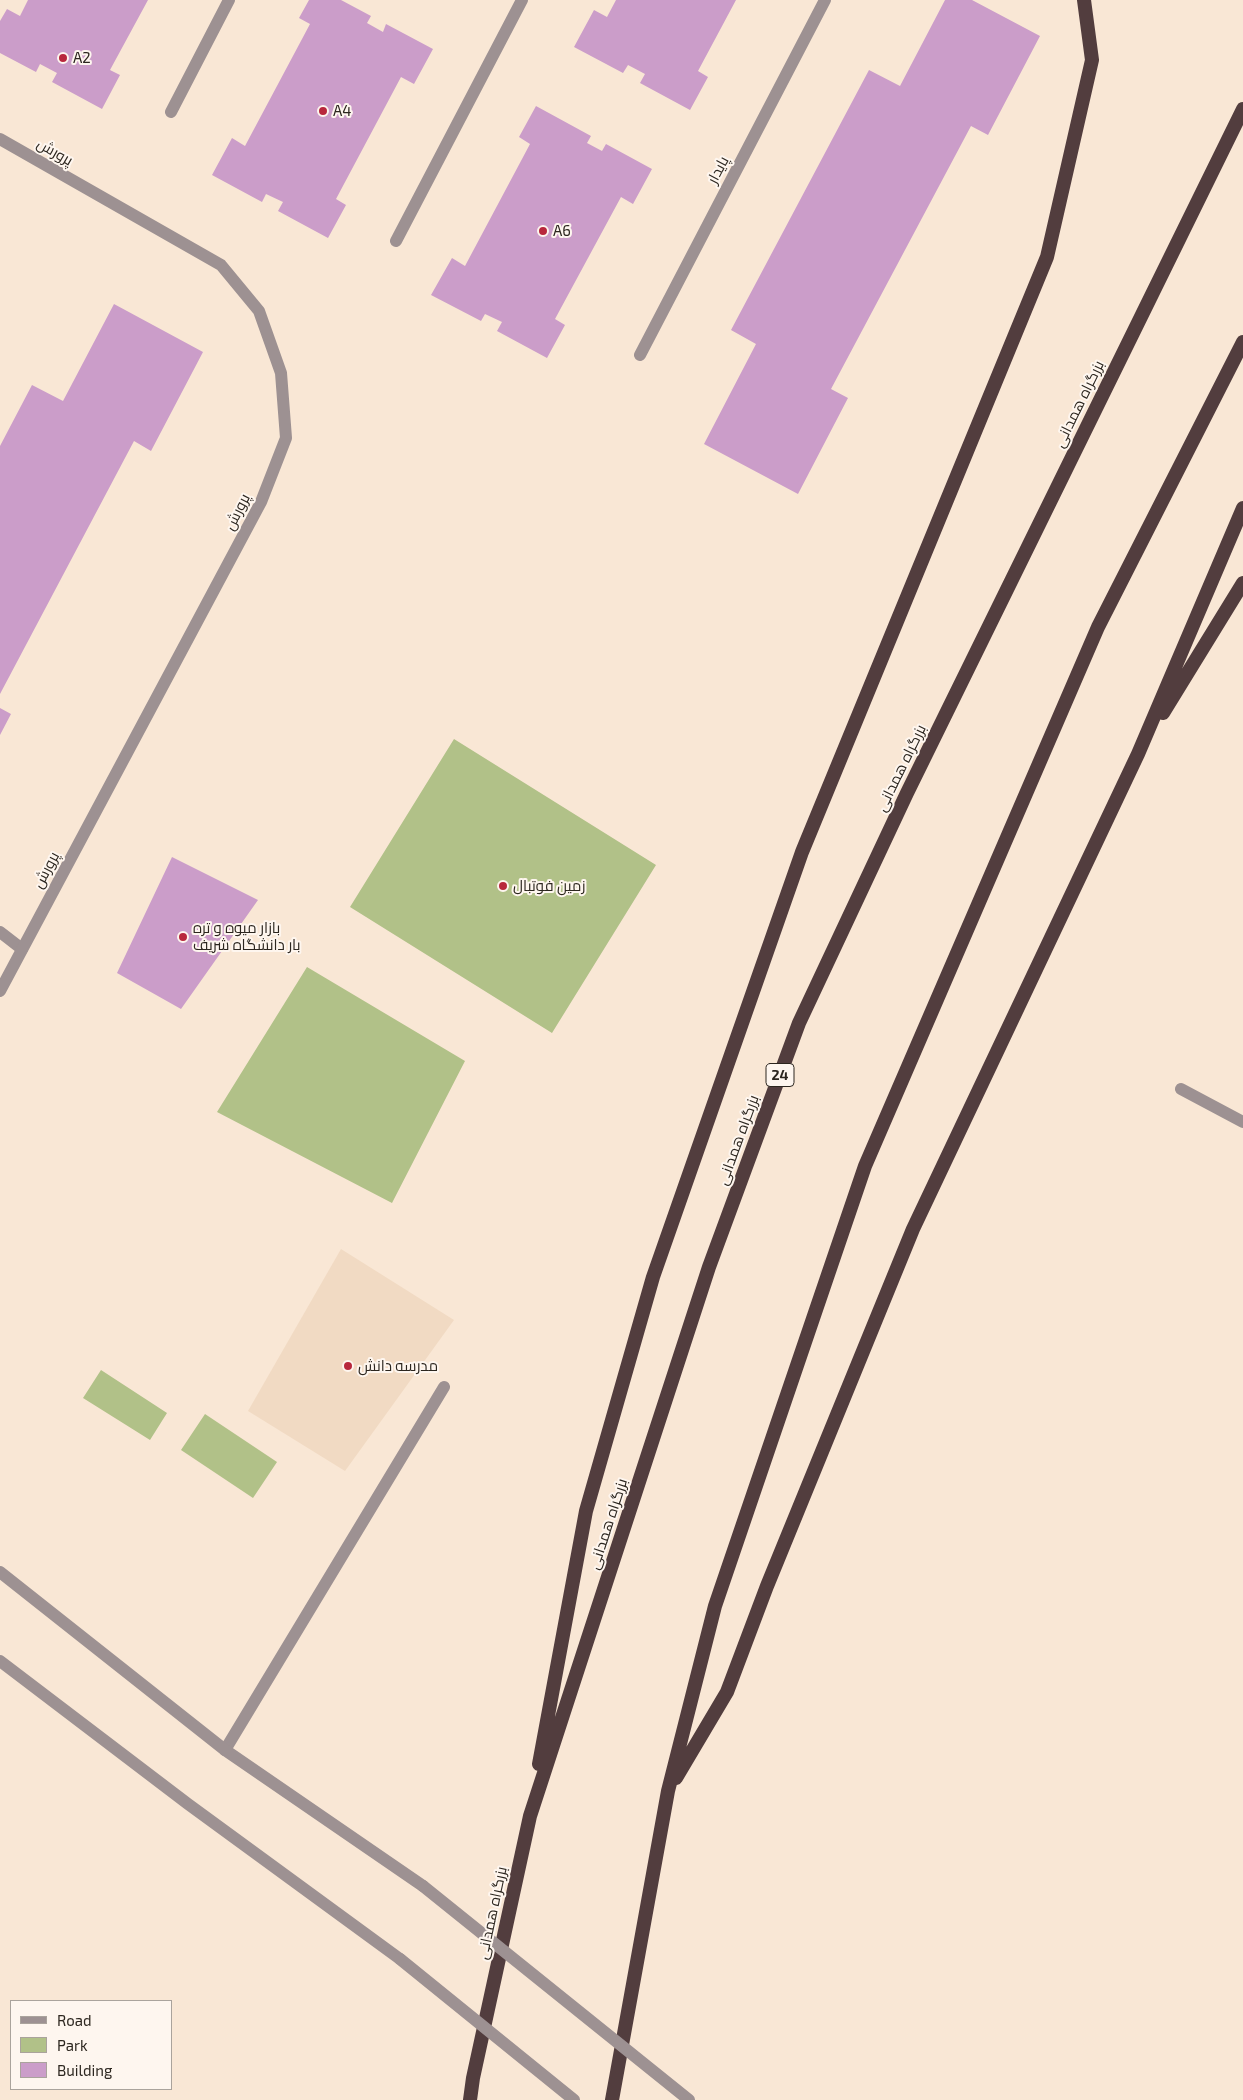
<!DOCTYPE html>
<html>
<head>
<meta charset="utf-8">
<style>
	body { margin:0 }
	#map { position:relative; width:1243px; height:2100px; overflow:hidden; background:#f9e7d5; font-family:"Exo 2",sans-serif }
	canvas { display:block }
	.legend { position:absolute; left:10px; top:2000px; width:162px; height:90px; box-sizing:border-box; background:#fef6ef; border:1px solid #aaa39c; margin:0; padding:6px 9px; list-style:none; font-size:15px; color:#2c261f }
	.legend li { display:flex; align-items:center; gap:10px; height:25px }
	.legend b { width:25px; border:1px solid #aaa39c }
</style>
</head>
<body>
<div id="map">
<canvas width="1243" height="2100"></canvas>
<ul class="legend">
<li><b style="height:6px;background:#9d9192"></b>Road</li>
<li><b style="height:14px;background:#b1c188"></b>Park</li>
<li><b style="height:14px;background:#cb9dc9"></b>Building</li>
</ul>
</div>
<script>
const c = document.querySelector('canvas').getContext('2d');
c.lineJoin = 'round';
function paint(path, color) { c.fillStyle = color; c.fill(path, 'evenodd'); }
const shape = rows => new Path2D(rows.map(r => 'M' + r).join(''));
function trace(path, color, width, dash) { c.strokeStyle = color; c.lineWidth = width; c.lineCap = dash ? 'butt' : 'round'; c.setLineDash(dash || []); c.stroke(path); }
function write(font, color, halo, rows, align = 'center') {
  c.font = font + ' "Exo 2",Cairo,sans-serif'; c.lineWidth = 4; c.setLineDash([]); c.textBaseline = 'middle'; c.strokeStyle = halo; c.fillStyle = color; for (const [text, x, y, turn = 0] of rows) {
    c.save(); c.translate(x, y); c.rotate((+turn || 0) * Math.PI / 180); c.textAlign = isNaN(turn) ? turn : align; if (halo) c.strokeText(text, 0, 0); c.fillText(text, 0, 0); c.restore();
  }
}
const built = shape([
	[341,1249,454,1320,345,1471,248,1411]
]);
const green = shape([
	[454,739,656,865,552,1033,350,907],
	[307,967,465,1061,392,1203,217,1112],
	[101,1370,167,1413,150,1440,83,1398],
	[205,1414,277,1462,253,1498,181,1450]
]);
const building = shape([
	[28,0,148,0,110,70,120,75,102,109,52,82,57,73,40,64,36,72,0,53,0,21,7,9,20,16],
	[309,0,341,0,371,16,367,23,383,32,386,24,433,49,414,84,401,77,336,199,346,205,328,238,278,211,283,202,266,194,262,202,212,175,232,138,245,146,310,24,299,18],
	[616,0,736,0,698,71,708,77,690,110,640,83,645,74,628,65,623,73,574,47,594,10,607,17],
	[945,0,972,0,1040,36,988,135,971,126,831,389,848,398,798,494,704,444,756,344,731,330,869,70,900,86],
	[536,106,591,136,587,143,602,151,606,144,652,169,633,204,621,197,555,319,565,325,547,358,497,331,502,322,485,314,481,321,431,295,452,258,465,266,530,144,519,137],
	[114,304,203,352,151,451,134,441,0,694,0,446,32,385,63,401],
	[0,708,11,714,0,735],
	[172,857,258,900,181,1009,117,973]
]);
const service = shape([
	[171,112,229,0],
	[396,241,522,0],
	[640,355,825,0],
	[225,1750,444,1387]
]);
const minor = shape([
	[0,932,22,949],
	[1181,1089,1243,1122]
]);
const tertiary = shape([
	[0,139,221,265,259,311,281,373,286,438,261,502,0,991],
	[0,1572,225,1750,423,1886],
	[0,1661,188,1804,400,1959]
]);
const trunk = shape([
	[1163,713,1243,583],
	[539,1764,586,1511,653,1277,802,852,1047,257,1092,60,1084,0],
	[676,1778,727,1692,767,1586,913,1229,1138,754,1243,508],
	[470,2100,473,2078,530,1816,709,1267,799,1023,907,793,1243,109],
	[612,2100,668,1791,715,1606,865,1166,1098,627,1243,342]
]);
const tertiaryBridge = shape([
	[423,1886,689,2100],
	[400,1959,574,2100]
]);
const markers = [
	[63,58,5,"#b8273c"],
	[323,111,5,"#b8273c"],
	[543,231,5,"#b8273c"],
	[503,886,5,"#b8273c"],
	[183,937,5,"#b8273c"],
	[348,1366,5,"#b8273c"]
];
const shields = [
	[780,1075,28]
];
const shieldNames = [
	["24",780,1075]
];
const poiNames = [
	["A2",73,58],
	["A4",333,111],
	["A6",553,231],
	["زمین فوتبال",513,886],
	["بازار میوه و تره",193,928],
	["بار دانشگاه شریف",193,945],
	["مدرسه دانش",358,1366]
];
const streetNames = [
	["پرورش",55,152,30],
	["پایدار",718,170,-62],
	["بزرگراه همدانی",1079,404,-64],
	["پرورش",237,512,-63],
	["بزرگراه همدانی",901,768,-64],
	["پرورش",46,870,-62],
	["بزرگراه همدانی",738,1140,-70],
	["بزرگراه همدانی",608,1524,-72],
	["بزرگراه همدانی",492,1913,-78]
];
paint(built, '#f1dac3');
paint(green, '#b1c188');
paint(building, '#cb9dc9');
trace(service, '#9d9192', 12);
trace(minor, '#9d9192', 12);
trace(tertiary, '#9d9192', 12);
trace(trunk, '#523d3e', 14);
trace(tertiaryBridge, '#9d9192', 12);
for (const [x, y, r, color] of markers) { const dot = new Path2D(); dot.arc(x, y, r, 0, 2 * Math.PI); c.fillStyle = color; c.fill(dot); trace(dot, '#fef6ef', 2); }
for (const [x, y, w] of shields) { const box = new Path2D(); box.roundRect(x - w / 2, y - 11.5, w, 23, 4); c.fillStyle = '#fef6ef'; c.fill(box); trace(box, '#2c261f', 1); }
write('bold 14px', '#2c261f', null, shieldNames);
write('15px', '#2c261f', '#fef6ef', poiNames, 'left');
write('15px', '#2c261f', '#fef6ef', streetNames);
</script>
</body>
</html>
